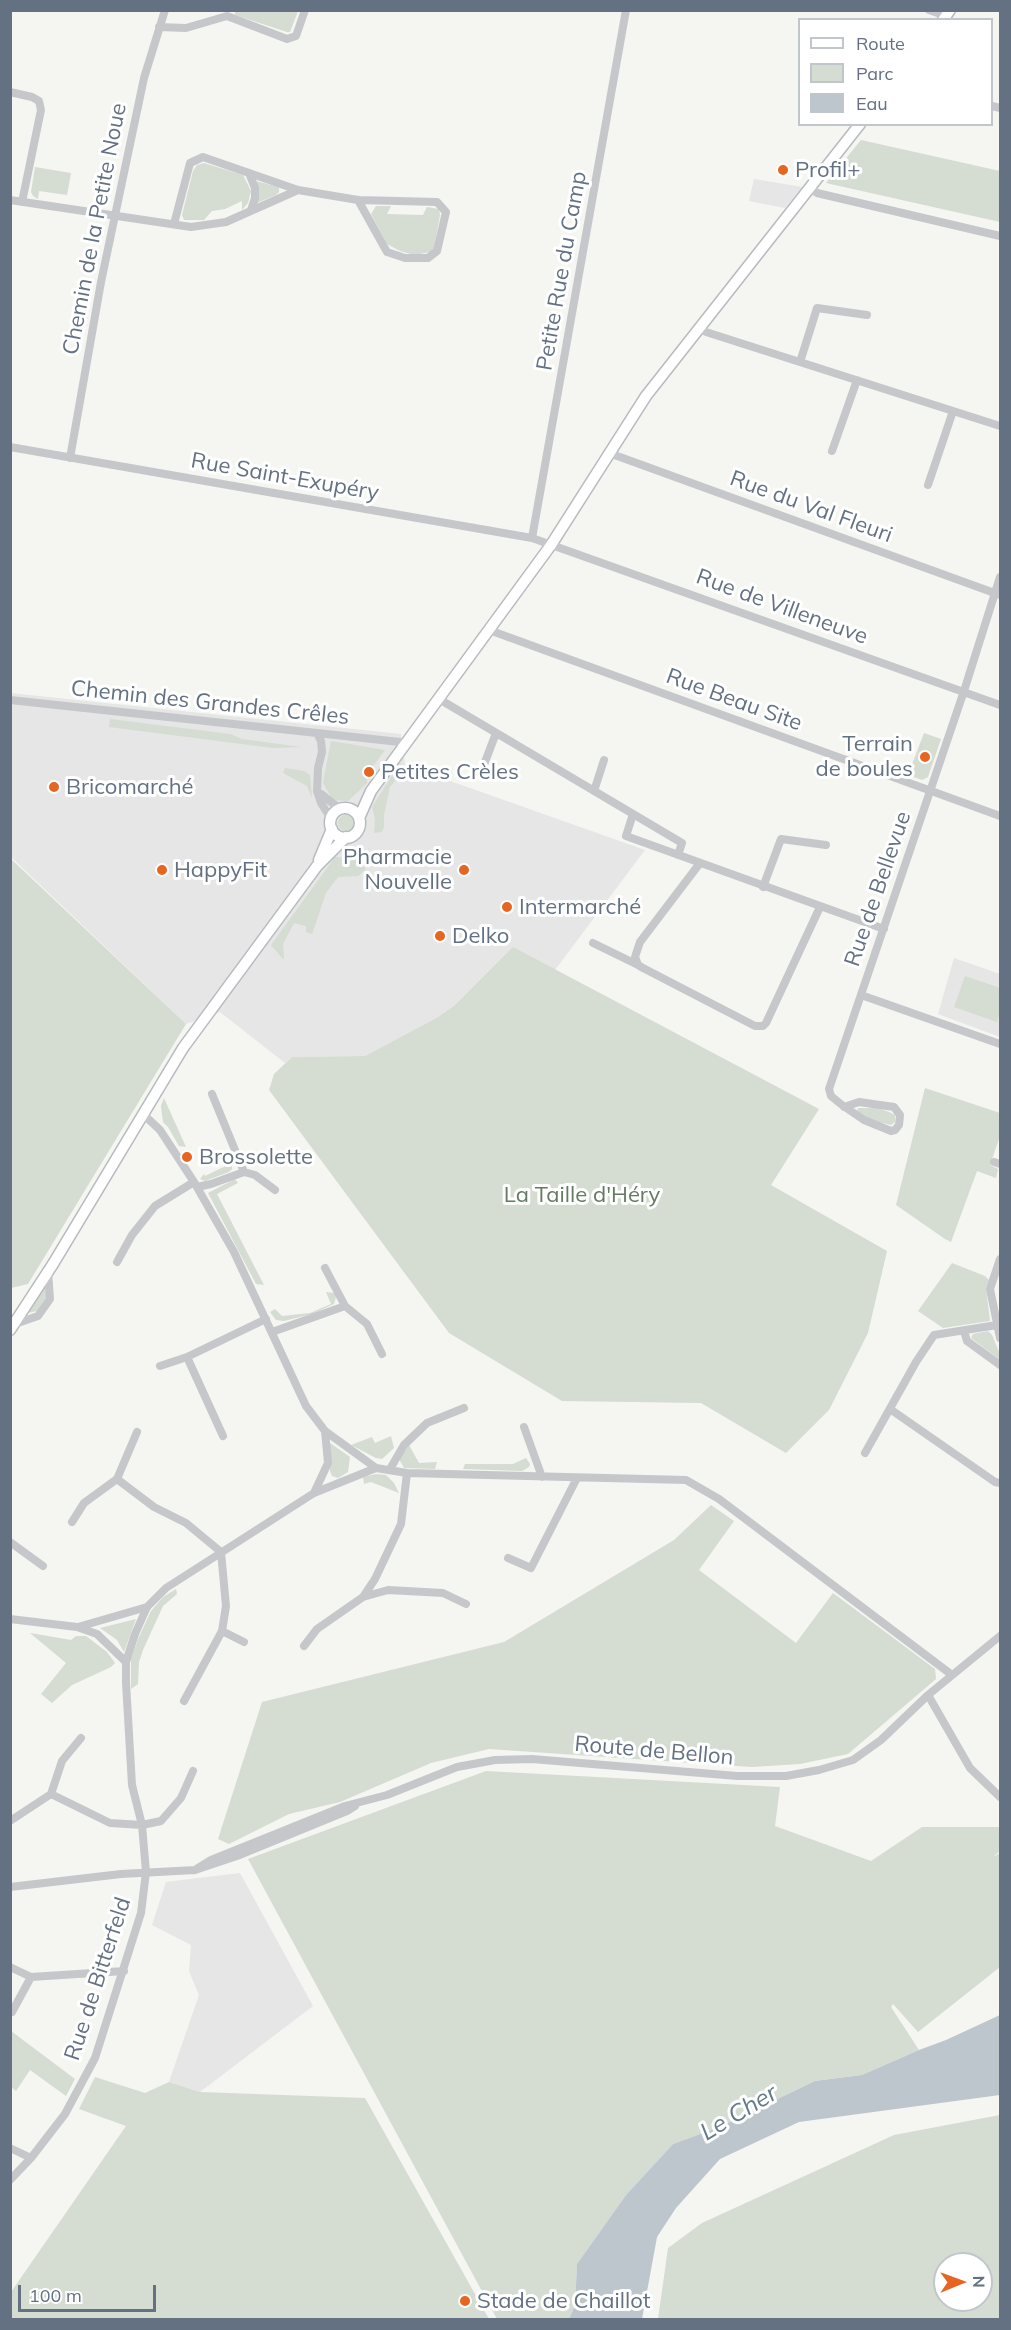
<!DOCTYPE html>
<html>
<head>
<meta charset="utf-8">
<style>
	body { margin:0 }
	#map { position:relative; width:1011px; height:2330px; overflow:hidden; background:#f5f5f1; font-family:Mulish,sans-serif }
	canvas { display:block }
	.frame { position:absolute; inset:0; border:12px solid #637183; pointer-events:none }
	.legend { position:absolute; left:798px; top:18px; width:195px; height:108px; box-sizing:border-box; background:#fff; border:2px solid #c1c6cd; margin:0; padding:8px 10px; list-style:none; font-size:18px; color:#637183 }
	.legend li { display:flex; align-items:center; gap:12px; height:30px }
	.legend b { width:30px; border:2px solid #c1c6cd }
	.north { position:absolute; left:933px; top:2252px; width:60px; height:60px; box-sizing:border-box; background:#fff; border:2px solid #c1c6cd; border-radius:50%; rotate:89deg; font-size:16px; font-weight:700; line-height:24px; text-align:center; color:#637183 }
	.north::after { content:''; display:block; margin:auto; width:21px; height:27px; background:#e66520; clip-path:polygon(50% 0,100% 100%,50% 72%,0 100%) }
	.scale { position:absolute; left:18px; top:2285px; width:138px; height:27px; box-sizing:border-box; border:3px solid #637183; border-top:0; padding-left:8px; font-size:18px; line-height:21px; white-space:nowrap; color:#637183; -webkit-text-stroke:4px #fff; paint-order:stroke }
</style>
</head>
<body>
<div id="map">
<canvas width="1011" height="2330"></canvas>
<div class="frame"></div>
<ul class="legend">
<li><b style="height:8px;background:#fff"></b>Route</li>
<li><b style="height:16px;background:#d5dcd2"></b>Parc</li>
<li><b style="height:16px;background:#bdc6cd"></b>Eau</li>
</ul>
<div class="north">N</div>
<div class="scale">100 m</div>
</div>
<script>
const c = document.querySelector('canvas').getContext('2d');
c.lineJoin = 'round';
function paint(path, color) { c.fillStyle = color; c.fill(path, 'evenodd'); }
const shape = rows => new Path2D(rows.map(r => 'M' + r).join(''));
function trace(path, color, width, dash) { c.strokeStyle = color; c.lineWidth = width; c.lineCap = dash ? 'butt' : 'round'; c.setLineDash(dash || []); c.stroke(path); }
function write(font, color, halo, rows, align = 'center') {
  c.font = font + ' Mulish,sans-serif'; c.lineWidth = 6; c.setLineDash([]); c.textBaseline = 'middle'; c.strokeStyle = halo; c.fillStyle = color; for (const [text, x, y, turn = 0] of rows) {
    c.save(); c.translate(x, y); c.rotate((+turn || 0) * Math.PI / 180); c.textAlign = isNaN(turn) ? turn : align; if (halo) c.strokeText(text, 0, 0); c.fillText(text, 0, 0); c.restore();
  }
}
const built = shape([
	[754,179,802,187,785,208,749,201],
	[10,693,401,734,405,765,645,850,555,970,513,948,455,1005,438,1017,365,1056,292,1057,285,1063,220,1012,186,1024,11,857],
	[954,958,1000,974,1000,1037,938,1014],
	[240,1873,313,2006,200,2092,169,2082,199,1995,189,1971,191,1945,152,1925,166,1882]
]);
const green = shape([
	[235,11,235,10,298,11,290,32,287,32,235,15],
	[861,140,1000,171,1000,222,826,183],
	[204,163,243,175,251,191,248,203,242,210,242,201,225,209,212,211,204,220,184,220,182,215,193,171,197,165],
	[35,167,71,173,67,195,39,191,38,199,33,196,31,192],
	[256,181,279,187,279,192,276,195,257,203],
	[376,206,391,206,387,214,423,215,427,207,439,209,440,215,434,248,431,252,414,255,400,251,387,244,371,214],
	[110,719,230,734,242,739,301,747,273,748,109,727],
	[924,733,941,739,928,777,922,780,908,775],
	[331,741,385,750,367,774,367,783,348,801,333,800,323,783],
	[400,763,406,775,405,779,395,781,390,787,384,815,384,827,382,832,374,833,375,819,372,807],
	[285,768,304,771,310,775,312,798,307,786,283,773],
	'338 823a8 8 0 1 1 16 0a8 8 0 1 1-16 0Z',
	[363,852,366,860,365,870,358,876,338,877,326,893,312,934,306,932,306,926,294,923,283,944,284,960,271,945,335,857,355,858],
	[10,858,186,1024,28,1284,11,1288],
	[513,947,819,1109,771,1185,887,1251,868,1333,829,1410,786,1453,701,1403,562,1401,449,1333,269,1090,274,1074,292,1057,365,1056,438,1017,455,1005],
	[965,976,1000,988,1000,1012,997,1022,954,1007],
	[925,1088,1000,1113,1000,1136,990,1165,998,1169,996,1178,977,1171,951,1242,945,1239,896,1205],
	[164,1098,186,1147,179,1146,168,1127,163,1122,161,1106],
	[858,1108,878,1108,889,1112,895,1115,895,1122,891,1125,869,1120,857,1112],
	[232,1163,232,1169,229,1172,205,1181,200,1179,204,1174,205,1176],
	[235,1179,238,1183,217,1194,264,1285,256,1284,208,1193],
	[952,1263,985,1276,989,1280,986,1288,990,1321,943,1328,918,1311],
	[46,1285,47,1296,37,1311,28,1313],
	[326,1292,334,1293,336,1297,334,1304,312,1314,284,1321,276,1320,270,1312,275,1309,282,1316,310,1313,331,1304],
	[988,1331,992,1335,1000,1354,1000,1360,971,1338,973,1334],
	[391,1436,394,1448,382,1459,376,1458,351,1445,372,1437,375,1443],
	[330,1443,350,1457,348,1472,338,1478,332,1476,330,1471],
	[409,1445,419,1463,437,1462,435,1469,404,1468,399,1459],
	[526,1458,530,1464,529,1467,522,1471,463,1469,465,1464,513,1464],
	[376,1474,386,1475,394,1483,399,1493,371,1482,364,1484,363,1477],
	[711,1505,734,1521,699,1570,796,1643,833,1593,935,1669,936,1679,848,1754,800,1764,752,1767,489,1749,431,1763,340,1802,289,1814,229,1844,218,1839,262,1702,504,1642,674,1540],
	[176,1589,177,1594,163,1606,143,1650,139,1662,138,1684,131,1689,131,1659,138,1639,151,1611,163,1597],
	[136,1619,124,1652,117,1640,100,1628],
	[30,1633,71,1640,76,1636,86,1636,107,1652,115,1663,111,1667,72,1685,52,1703,41,1694,66,1663],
	[486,1771,780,1787,775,1826,871,1861,922,1827,1000,1827,1000,1851,993,1857,1000,1853,1000,1967,918,2032,893,2004,891,2007,919,2050,862,2075,815,2081,717,2128,673,2144,626,2195,577,2264,575,2305,569,2319,497,2319,248,1859],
	[11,2031,75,2079,66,2096,30,2070,16,2091,11,2087],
	[95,2077,145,2093,169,2082,200,2092,365,2098,489,2319,11,2319,11,2292,126,2126,79,2109],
	[1000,2115,1000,2319,658,2319,668,2248,702,2223,894,2135],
	[945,2264,981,2264,981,2300,945,2300]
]);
const water = shape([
	[1000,2015,1000,2095,799,2122,720,2159,676,2208,657,2237,642,2319,569,2319,575,2305,577,2264,626,2195,673,2144,717,2128,815,2081,862,2075,919,2050,946,2040]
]);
const street = shape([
	[929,10,946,16],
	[159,27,186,28,227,16,287,39,296,36,305,10],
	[10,92,32,97,39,101,41,110,22,202],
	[992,106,1000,108],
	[249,173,255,188,255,198,251,210],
	[810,187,817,193,1000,236],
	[10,200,191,227,226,222,298,190],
	[174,224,190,163,203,157,298,190,358,200,437,202,446,212,437,251,428,258,405,258,387,252,358,200],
	[700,328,706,332,1000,426],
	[800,362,817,308,867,315],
	[10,447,532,538,1000,705],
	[832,451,857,380],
	[609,453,1000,595],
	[70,458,101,282,144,78,165,10],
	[928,485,953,411],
	[532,538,626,10],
	[489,630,1000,816],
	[439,699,682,843,678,855],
	[10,700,317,733,400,742,405,745],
	[317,733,321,741,322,752,318,768,317,791,321,803,331,819],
	[482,770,496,733],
	[594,791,604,760],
	[321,794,340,809],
	[633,814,626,836,884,929],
	[700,863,640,942,635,957,638,965,643,968,755,1026,763,1026,766,1023,820,907],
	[763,887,781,839,826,845],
	[593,943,638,965],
	[861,995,1000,1044],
	[212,1094,244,1172,255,1175,275,1190],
	[844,1107,859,1102,894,1107,900,1115,899,1125,895,1130,891,1131,864,1120,842,1105,831,1096,829,1089,964,691,1000,577],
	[144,1115,160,1130,194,1182,234,1252,306,1406,325,1431,376,1468],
	[994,1162,1000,1164],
	[197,1187,211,1184,244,1172],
	[1000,1259,990,1289,1000,1338],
	[117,1262,132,1235,155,1206,194,1182],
	[325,1268,345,1306,367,1324,382,1354],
	[15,1324,38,1316,50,1299,48,1271],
	[964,1331,967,1341,1000,1365],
	[272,1332,345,1306],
	[187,1357,223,1436],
	[160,1366,187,1357,266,1319],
	[890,1409,995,1482,1000,1483],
	[524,1427,542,1477],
	[865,1453,916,1362,934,1335,997,1325],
	[390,1469,404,1445,427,1423,464,1408],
	[117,1479,154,1507,186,1523,221,1552,226,1606,222,1631,184,1701],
	[314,1493,328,1463,325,1431],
	[72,1522,84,1503,117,1479,137,1432],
	[10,1542,43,1566],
	[508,1558,531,1568,577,1478],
	[363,1597,375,1579,401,1524,407,1473],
	[10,1619,77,1627,97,1634,126,1662],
	[78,1627,147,1607],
	[222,1631,244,1642],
	[304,1646,317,1629,363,1597,388,1590,443,1593,466,1604],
	[928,1695,970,1768,1000,1797],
	[51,1794,110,1823,142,1825,161,1821,181,1798,193,1771],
	[10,1821,51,1794,62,1761,81,1738],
	[195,1870,211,1860,345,1806,387,1795,457,1767,495,1760,532,1759,737,1776,786,1776,819,1770,853,1760,881,1740,928,1695,1000,1636],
	[10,1887,121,1874,195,1870,237,1856,347,1811,355,1806],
	[10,1967,31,1977,124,1971],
	[12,2012,31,1977],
	[10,2148,31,2158],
	[10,2180,31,2158,65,2114,95,2058,141,1913,146,1872,142,1825,132,1785,126,1683,126,1662,135,1634,147,1607,166,1588,314,1493,376,1468,407,1473,686,1480,719,1499,952,1675]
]);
const secondary = shape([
	[943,20,950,10],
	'330 823a15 15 0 1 1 30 0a15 15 0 1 1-30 0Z',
	[359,818,371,791,551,545,646,396,860,124],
	[319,860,332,829],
	[10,1330,53,1264,183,1048,317,866,346,837]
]);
const markers = [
	[783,170,6,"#e66520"],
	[925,757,6,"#e66520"],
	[369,772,6,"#e66520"],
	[54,787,6,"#e66520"],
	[162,870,6,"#e66520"],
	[464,870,6,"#e66520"],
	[507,907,6,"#e66520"],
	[440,936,6,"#e66520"],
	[187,1157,6,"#e66520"],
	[465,2301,6,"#e66520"]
];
const poiNames = [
	["Profil+",795,170],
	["Terrain",913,744,"right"],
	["de boules",913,769,"right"],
	["Petites Crèles",381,772],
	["Bricomarché",66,787],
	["Pharmacie",452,857,"right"],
	["Nouvelle",452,882,"right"],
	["HappyFit",174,870],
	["Intermarché",519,907],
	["Delko",452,936],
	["Brossolette",199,1157],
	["Stade de Chaillot",477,2301]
];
const streetNames = [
	["Chemin de la Petite Noue",95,229,-79],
	["Petite Rue du Camp",562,271,-80],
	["Rue Saint-Exupéry",285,477,10],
	["Rue du Val Fleuri",811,507,20],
	["Rue de Villeneuve",782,607,20],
	["Rue Beau Site",734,700,20],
	["Chemin des Grandes Crêles",210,703,6],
	["Rue de Bellevue",878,889,-71],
	["Route de Bellon",654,1751,5],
	["Rue de Bitterfeld",98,1979,-72]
];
const parkNames = [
	["La Taille d'Héry",582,1195]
];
const waterNames = [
	["Le Cher",739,2113,-31]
];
paint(built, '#e5e6e5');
paint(green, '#d5dcd2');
paint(water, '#bdc6cd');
trace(secondary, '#b7babf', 13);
trace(street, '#c5c7cb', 8);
trace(secondary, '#fff', 10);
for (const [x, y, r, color] of markers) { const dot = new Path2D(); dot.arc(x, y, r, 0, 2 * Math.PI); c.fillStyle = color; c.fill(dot); trace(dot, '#fff', 2); }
write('22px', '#637183', '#fff', poiNames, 'left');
write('22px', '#637183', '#fff', streetNames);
write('22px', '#647a62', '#fff', parkNames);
write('italic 24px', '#637a87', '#fff', waterNames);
</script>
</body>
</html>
